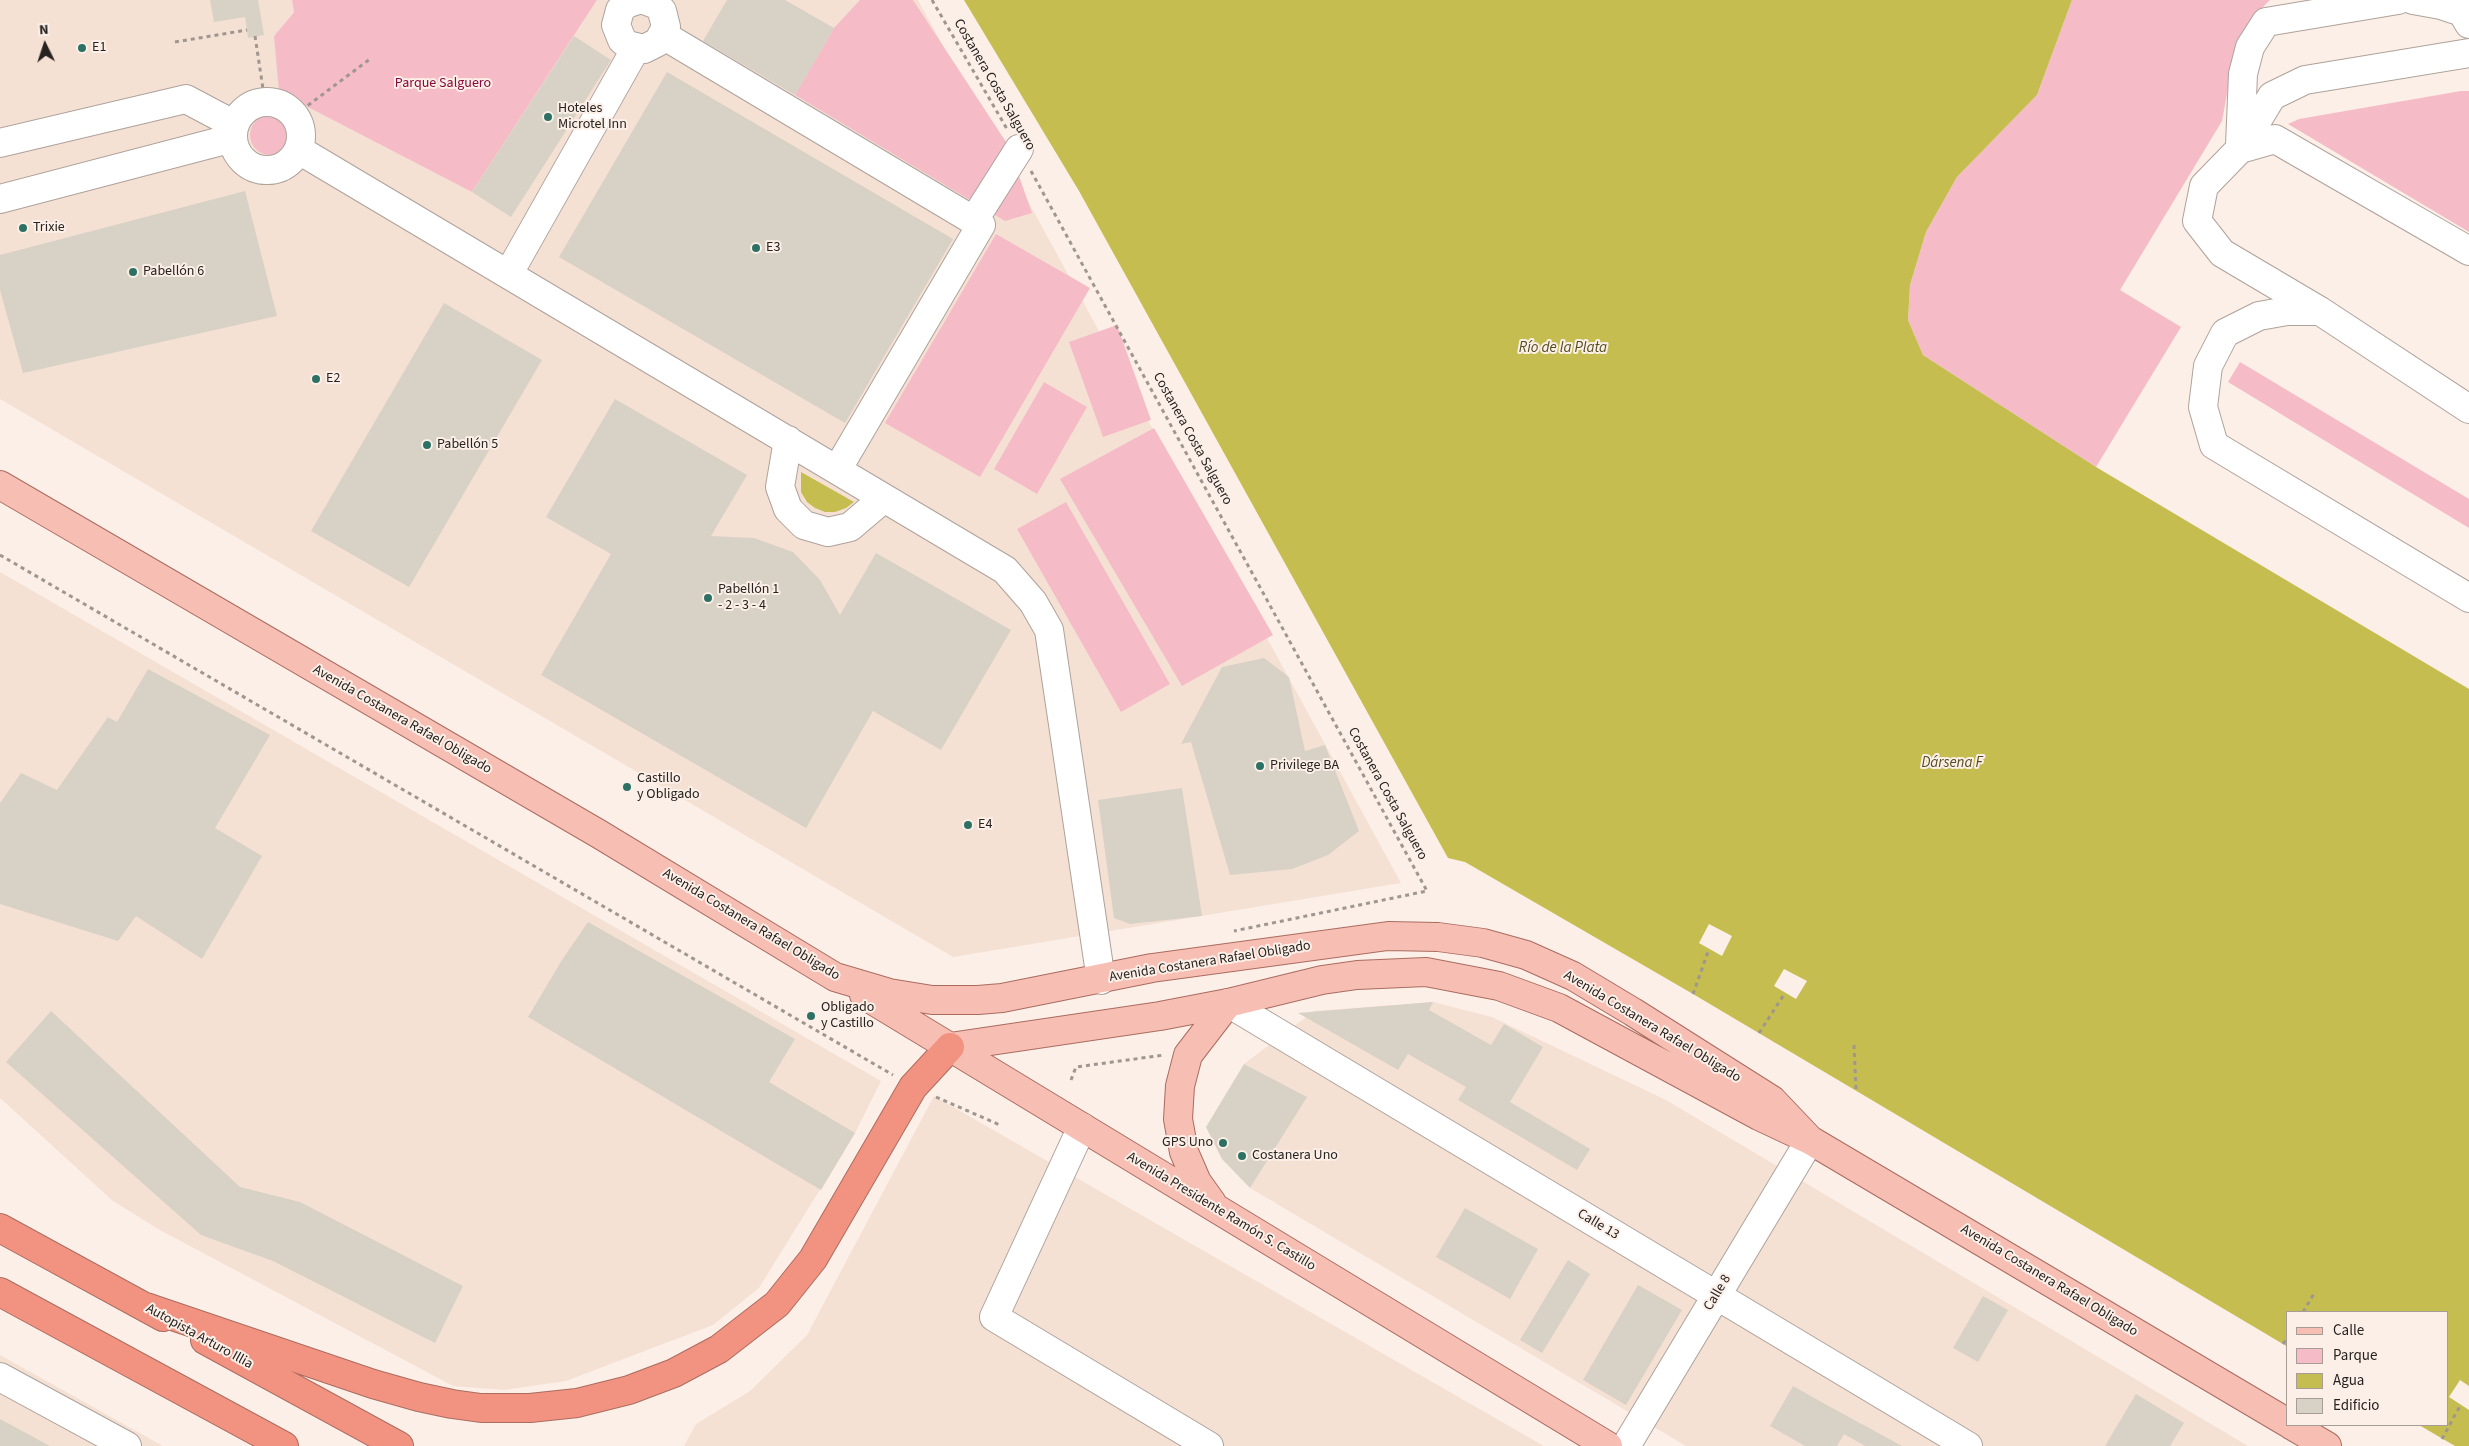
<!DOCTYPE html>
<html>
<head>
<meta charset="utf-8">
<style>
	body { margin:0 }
	#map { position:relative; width:2469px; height:1446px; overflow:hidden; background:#fcefe7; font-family:"Source Sans 3",sans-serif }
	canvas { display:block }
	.legend { position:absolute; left:2286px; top:1311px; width:162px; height:115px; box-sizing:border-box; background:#fcefe7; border:1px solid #a79d97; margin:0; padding:6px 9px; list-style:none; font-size:15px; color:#272320 }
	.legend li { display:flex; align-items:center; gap:10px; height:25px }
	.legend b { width:25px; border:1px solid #a79d97 }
	.north { position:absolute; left:20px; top:20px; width:50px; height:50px; -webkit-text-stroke:4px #fcefe7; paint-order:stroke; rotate:356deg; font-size:14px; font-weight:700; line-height:20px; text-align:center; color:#272320 }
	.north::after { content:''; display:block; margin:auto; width:18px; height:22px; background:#272320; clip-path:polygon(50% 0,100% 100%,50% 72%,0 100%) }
</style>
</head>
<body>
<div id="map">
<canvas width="2469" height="1446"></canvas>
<ul class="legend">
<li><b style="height:6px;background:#f7beb4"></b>Calle</li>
<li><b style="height:14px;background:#f5bcc7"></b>Parque</li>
<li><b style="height:14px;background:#c6bd51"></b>Agua</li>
<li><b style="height:14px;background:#d8d1c5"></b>Edificio</li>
</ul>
<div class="north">N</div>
</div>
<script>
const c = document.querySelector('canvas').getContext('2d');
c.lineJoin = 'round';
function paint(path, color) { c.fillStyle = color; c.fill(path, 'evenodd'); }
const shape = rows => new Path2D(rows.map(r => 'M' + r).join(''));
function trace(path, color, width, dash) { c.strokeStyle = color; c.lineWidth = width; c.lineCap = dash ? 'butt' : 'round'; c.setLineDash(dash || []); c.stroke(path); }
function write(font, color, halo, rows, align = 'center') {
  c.font = font + ' "Source Sans 3",sans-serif'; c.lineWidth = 4; c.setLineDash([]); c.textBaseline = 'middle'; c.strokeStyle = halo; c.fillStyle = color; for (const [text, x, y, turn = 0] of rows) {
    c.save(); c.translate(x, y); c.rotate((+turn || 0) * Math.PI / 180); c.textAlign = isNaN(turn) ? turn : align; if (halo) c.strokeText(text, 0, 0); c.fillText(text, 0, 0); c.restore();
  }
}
const built = shape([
	[0,0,292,0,294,11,274,36,472,192,597,0,918,0,1401,883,953,957,0,399],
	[0,572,881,1081,855,1133,759,1288,713,1325,566,1381,504,1390,453,1386,158,1229,113,1201,0,1098],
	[1433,1002,1492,1017,1666,1100,2248,1446,1686,1446,1250,1188,1302,1096,1244,1064,1314,1011],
	[934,1096,1544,1446,684,1446,696,1424,750,1391,807,1335],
	[0,1355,163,1446,0,1446]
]);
const green = shape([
	[292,0,597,0,472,192,279,92,274,36,294,12],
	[860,0,913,0,1008,145,1032,213,1005,221,795,95,834,28],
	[2072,0,2270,0,2252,18,2241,38,2228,88,2222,121,2120,290,2181,327,2096,467,1923,355,1908,320,1910,285,1926,232,1957,177,2037,95],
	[2461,91,2469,91,2469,232,2288,124,2299,119],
	'250 135a20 20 0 1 1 40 0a20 20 0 1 1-40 0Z',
	[996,234,1090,288,980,477,885,423],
	[1117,325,1151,420,1103,437,1069,342],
	[2240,362,2469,499,2469,528,2228,382],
	[1044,382,1087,407,1037,494,994,469],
	[1154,428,1273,635,1182,686,1060,479],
	[1066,502,1170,684,1121,712,1017,529]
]);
const water = shape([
	[964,0,2072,0,2037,95,1957,177,1926,232,1910,285,1908,320,1923,355,2096,467,2469,689,2469,1446,2455,1446,2419,1425,2448,1425,2448,1312,2288,1312,2288,1347,1693,994,1465,862,1448,858,1079,191],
	[801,472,854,502,846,508,835,512,825,512,815,508,807,502,801,492]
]);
const pier = shape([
	[1709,924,1732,936,1722,956,1699,943],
	[1784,969,1807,981,1796,999,1774,986],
	[2460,1380,2469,1386,2469,1410,2449,1397]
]);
const building = shape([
	[210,0,258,0,264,35,248,38,245,17,214,22],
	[727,0,785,0,834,28,795,95,703,41],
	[574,36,611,60,511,217,472,192],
	[667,72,953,239,845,423,559,257],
	[245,191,277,316,23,373,0,290,0,255],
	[444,303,542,360,409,587,311,531],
	[615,399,747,475,711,536,754,538,793,552,820,580,840,615,876,553,1011,630,941,750,873,711,806,828,541,675,611,554,546,517],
	[1264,658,1289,677,1305,751,1325,745,1359,831,1328,855,1292,869,1230,875,1191,742,1181,744,1222,667],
	[148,669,270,735,215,828,262,856,202,959,136,916,118,941,0,904,0,803,21,773,57,790,108,717,117,722],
	[1182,788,1202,916,1130,924,1114,918,1098,800],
	[588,922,795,1039,769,1082,855,1133,821,1190,528,1017,562,960],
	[1433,1002,1429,1010,1491,1045,1504,1024,1543,1047,1510,1102,1590,1149,1577,1170,1458,1100,1466,1087,1408,1054,1398,1070,1298,1013],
	[51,1011,240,1187,300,1202,463,1286,435,1343,273,1261,201,1235,6,1062],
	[1244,1064,1307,1097,1250,1188,1222,1159,1206,1127],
	[1465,1208,1538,1249,1510,1299,1436,1257],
	[1568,1260,1590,1274,1542,1353,1520,1340],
	[1638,1285,1682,1310,1626,1405,1583,1380],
	[1983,1296,2008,1310,1978,1362,1953,1348],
	[1793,1386,1825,1404,1902,1446,1865,1446,1844,1434,1837,1446,1805,1446,1770,1426],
	[2136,1394,2184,1423,2170,1446,2105,1446],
	[0,1419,50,1446,0,1446]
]);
const path = shape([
	[932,0,1007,129],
	[255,36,265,102],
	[175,42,247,30],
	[295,115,370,59],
	[1031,171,1427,891,1234,931],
	[0,555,893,1075],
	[1693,994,1709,949],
	[1759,1033,1785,993],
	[1854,1045,1856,1090],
	[1071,1080,1076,1067,1164,1055],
	[936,1097,1000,1125],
	[2303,1312,2315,1292],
	[2283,1344,2288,1337],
	[2442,1439,2461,1404]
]);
const minor = shape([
	[638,0,626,4,620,10,616,25,622,40,628,45,644,49,658,42,666,27,662,11,657,5,644,0],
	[2413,0,2441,5,2462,12,2469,24],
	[663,35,981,225,837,470],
	[2469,53,2305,80,2272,96,2240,149,2204,186,2197,221,2222,253,2320,311,2469,409],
	'233 136a34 34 0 1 1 68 0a34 34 0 1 1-68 0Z',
	[0,143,186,99,235,125],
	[2240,145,2243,74,2250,47,2266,22,2398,0],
	[2240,149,2275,139,2469,251],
	[299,150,1005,570,1033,602,1049,630,1101,980],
	[0,199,233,138],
	[974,220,1019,149],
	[509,273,636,48],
	[2320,311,2287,311,2259,316,2225,333,2208,366,2203,407,2214,445,2469,598],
	[788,440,780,487,788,509,804,525,828,532,850,527,884,498],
	[1228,1003,1968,1446],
	[1082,1127,994,1317,1209,1446],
	[0,1377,127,1446],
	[1626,1446,1810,1140]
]);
const major = shape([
	[0,485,599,834,835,977,889,993,932,1000,978,1000,1002,998,1152,968,1388,936,1438,937,1483,943,1526,955,1573,976,1633,1012,1772,1100,1810,1140],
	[864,995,1608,1446],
	[950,1047,1160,1016,1228,1003,1322,980,1357,975,1426,972,1499,986,1559,1008,1759,1116,1810,1140,2288,1423],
	[1212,1203,1197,1182,1184,1152,1178,1119,1180,1086,1188,1055,1228,1003],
	[2291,1425,2327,1446]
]);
const highway = shape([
	[0,1228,163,1317],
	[0,1292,284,1446],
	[146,1307,373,1384,419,1397,452,1404,481,1408,530,1408,577,1403,629,1390,674,1373,719,1349,777,1304,813,1259,913,1087,950,1047],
	[205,1340,399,1446]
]);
const markers = [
	[82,48,5,"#2d7164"],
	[548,117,5,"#2d7164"],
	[23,228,5,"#2d7164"],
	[756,248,5,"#2d7164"],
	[133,272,5,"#2d7164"],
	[316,379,5,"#2d7164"],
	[427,445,5,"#2d7164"],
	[708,598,5,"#2d7164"],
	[1260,766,5,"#2d7164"],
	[627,787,5,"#2d7164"],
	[968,825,5,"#2d7164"],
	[811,1016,5,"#2d7164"],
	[1223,1143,5,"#2d7164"],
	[1242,1156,5,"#2d7164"]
];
const poiNames = [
	["E1",92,48],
	["Hoteles",558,109],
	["Microtel Inn",558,125],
	["Trixie",33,228],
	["E3",766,248],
	["Pabellón 6",143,272],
	["E2",326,379],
	["Pabellón 5",437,445],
	["Pabellón 1",718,590],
	["- 2 - 3 - 4",718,606],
	["Privilege BA",1270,766],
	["Castillo",637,779],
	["y Obligado",637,795],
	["E4",978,825],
	["Obligado",821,1008],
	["y Castillo",821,1024],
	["GPS Uno",1213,1143,"right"],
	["Costanera Uno",1252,1156]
];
const parkNames = [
	["Parque Salguero",443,84]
];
const streetNames = [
	["Costanera Costa Salguero",994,85,60],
	["Costanera Costa Salguero",1192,439,61],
	["Avenida Costanera Rafael Obligado",402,720,30],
	["Costanera Costa Salguero",1387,794,61],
	["Avenida Costanera Rafael Obligado",751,925,31],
	["Avenida Costanera Rafael Obligado",1210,962,-9],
	["Avenida Costanera Rafael Obligado",1652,1027,31],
	["Avenida Presidente Ramón S. Castillo",1221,1212,31],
	["Calle 13",1598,1225,31],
	["Avenida Costanera Rafael Obligado",2049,1281,31],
	["Calle 8",1718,1293,-59],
	["Autopista Arturo Illia",199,1337,29]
];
const waterNames = [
	["Río de la Plata",1563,349],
	["Dársena F",1952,764]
];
paint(built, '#f5e1d4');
paint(green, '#f5bcc7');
paint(water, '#c6bd51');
paint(pier, '#fcefe7');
paint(building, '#d8d1c5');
trace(minor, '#aea29b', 30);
trace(major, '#ab6c60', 30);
trace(highway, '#ab6c60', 30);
trace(path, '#9f9690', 3, [4, 4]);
trace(minor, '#fff', 28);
trace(major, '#f7beb4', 28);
trace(highway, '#f29382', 28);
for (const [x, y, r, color] of markers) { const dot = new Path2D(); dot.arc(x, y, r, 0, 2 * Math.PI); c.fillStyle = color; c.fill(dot); trace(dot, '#fcefe7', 2); }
write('14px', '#272320', '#fcefe7', poiNames, 'left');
write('14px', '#8a083d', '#fcefe7', parkNames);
write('14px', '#272320', '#fcefe7', streetNames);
write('italic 15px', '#524e22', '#fcefe7', waterNames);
</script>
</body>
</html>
